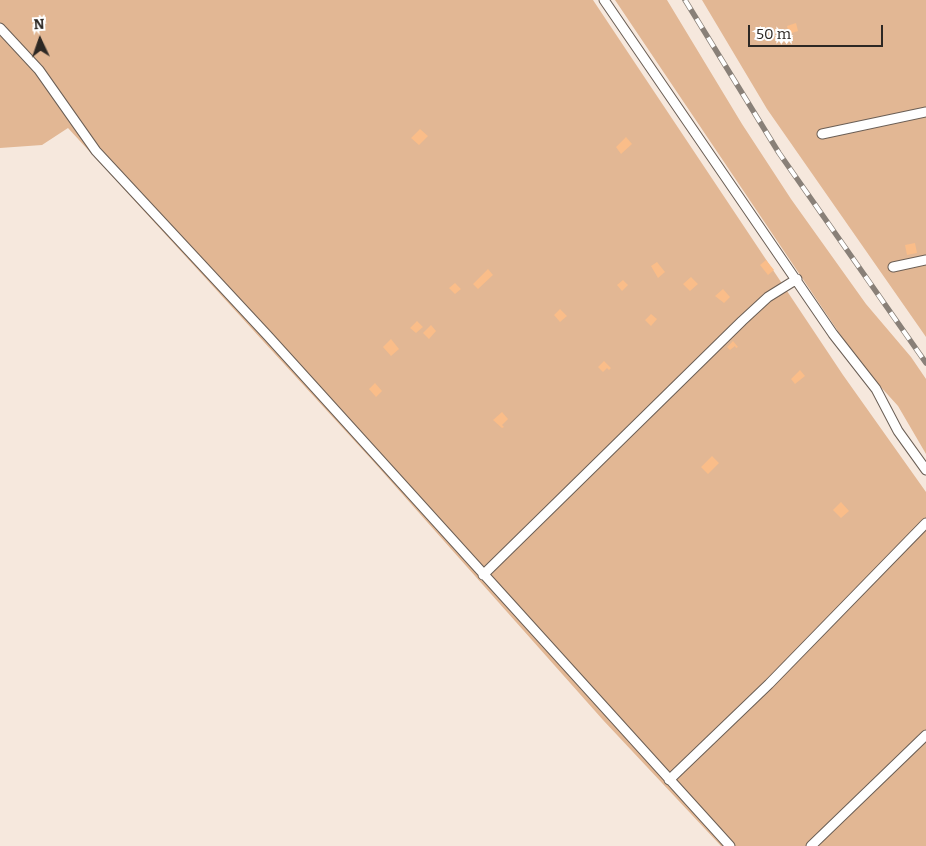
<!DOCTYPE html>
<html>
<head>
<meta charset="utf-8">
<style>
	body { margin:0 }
	#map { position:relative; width:926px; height:846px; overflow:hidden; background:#f6e8dd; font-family:Bitter,serif }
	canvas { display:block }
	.north { position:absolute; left:15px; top:15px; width:50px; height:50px; -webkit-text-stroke:4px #fff; paint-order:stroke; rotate:357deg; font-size:14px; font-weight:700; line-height:20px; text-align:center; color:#2d2824 }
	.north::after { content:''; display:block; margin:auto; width:18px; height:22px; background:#2d2824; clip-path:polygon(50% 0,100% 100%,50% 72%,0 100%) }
	.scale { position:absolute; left:748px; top:25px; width:135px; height:22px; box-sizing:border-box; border:2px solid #2d2824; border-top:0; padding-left:6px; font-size:15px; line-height:18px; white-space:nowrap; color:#2d2824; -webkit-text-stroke:4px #fff; paint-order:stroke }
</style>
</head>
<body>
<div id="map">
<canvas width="926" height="846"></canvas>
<div class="north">N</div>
<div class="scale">50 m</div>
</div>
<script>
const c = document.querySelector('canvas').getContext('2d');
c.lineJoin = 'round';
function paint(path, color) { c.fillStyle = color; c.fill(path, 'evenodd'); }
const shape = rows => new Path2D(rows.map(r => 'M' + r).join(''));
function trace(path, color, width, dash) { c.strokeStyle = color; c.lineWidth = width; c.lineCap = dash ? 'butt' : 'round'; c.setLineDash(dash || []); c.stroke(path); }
const green = shape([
	[0,0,593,0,843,375,926,492,926,846,721,846,603,720,372,460,68,128,42,145,0,148],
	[615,0,667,0,742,124,791,199,866,304,911,357,926,379,926,454,898,406,860,364],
	[702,0,926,0,926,337,767,109]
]);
const building = shape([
	[796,23,798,31,789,34,787,26],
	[420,129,428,136,419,145,411,138],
	[626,137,632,144,621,154,616,147],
	[915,243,917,253,907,255,905,245],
	[766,260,774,270,768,275,760,265],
	[657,262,665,272,658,278,651,266],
	[488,269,493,275,478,289,473,284],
	[691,277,698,284,690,291,683,284],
	[623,280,628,285,622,291,617,285],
	[455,283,461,289,455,294,449,288],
	[723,289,730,297,724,303,715,296],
	[560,309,567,316,560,322,554,315],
	[651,314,657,319,651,326,645,320],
	[417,321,423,327,416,333,410,328],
	[431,325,436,331,429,339,423,333],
	[391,339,399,349,391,356,383,347],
	[733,341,738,347,736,348,735,346,730,350,727,347],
	[604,361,611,368,609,370,607,368,603,372,598,367],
	[800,370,805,376,795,384,791,379],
	[375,383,382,391,376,397,369,389],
	[502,412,508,419,502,425,504,427,502,428,493,420],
	[712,456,719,463,708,474,701,467],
	[841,502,849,511,841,518,833,510]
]);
const lane = shape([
	[604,0,833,334,876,389,898,431,926,470],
	[0,28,39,70,96,151,268,336,730,846],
	[822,134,926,112],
	[893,267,926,260],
	[483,575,742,321,768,297,797,279],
	[669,780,769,684,926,523],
	[811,846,926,735]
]);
const rail = shape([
	[685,0,779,153,926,363]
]);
paint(green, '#e2b794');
paint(building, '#fabd89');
trace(lane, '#6a5e55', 11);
trace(lane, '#fff', 9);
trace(rail, '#898078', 5.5);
trace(rail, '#fff', 4, [11]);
</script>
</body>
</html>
